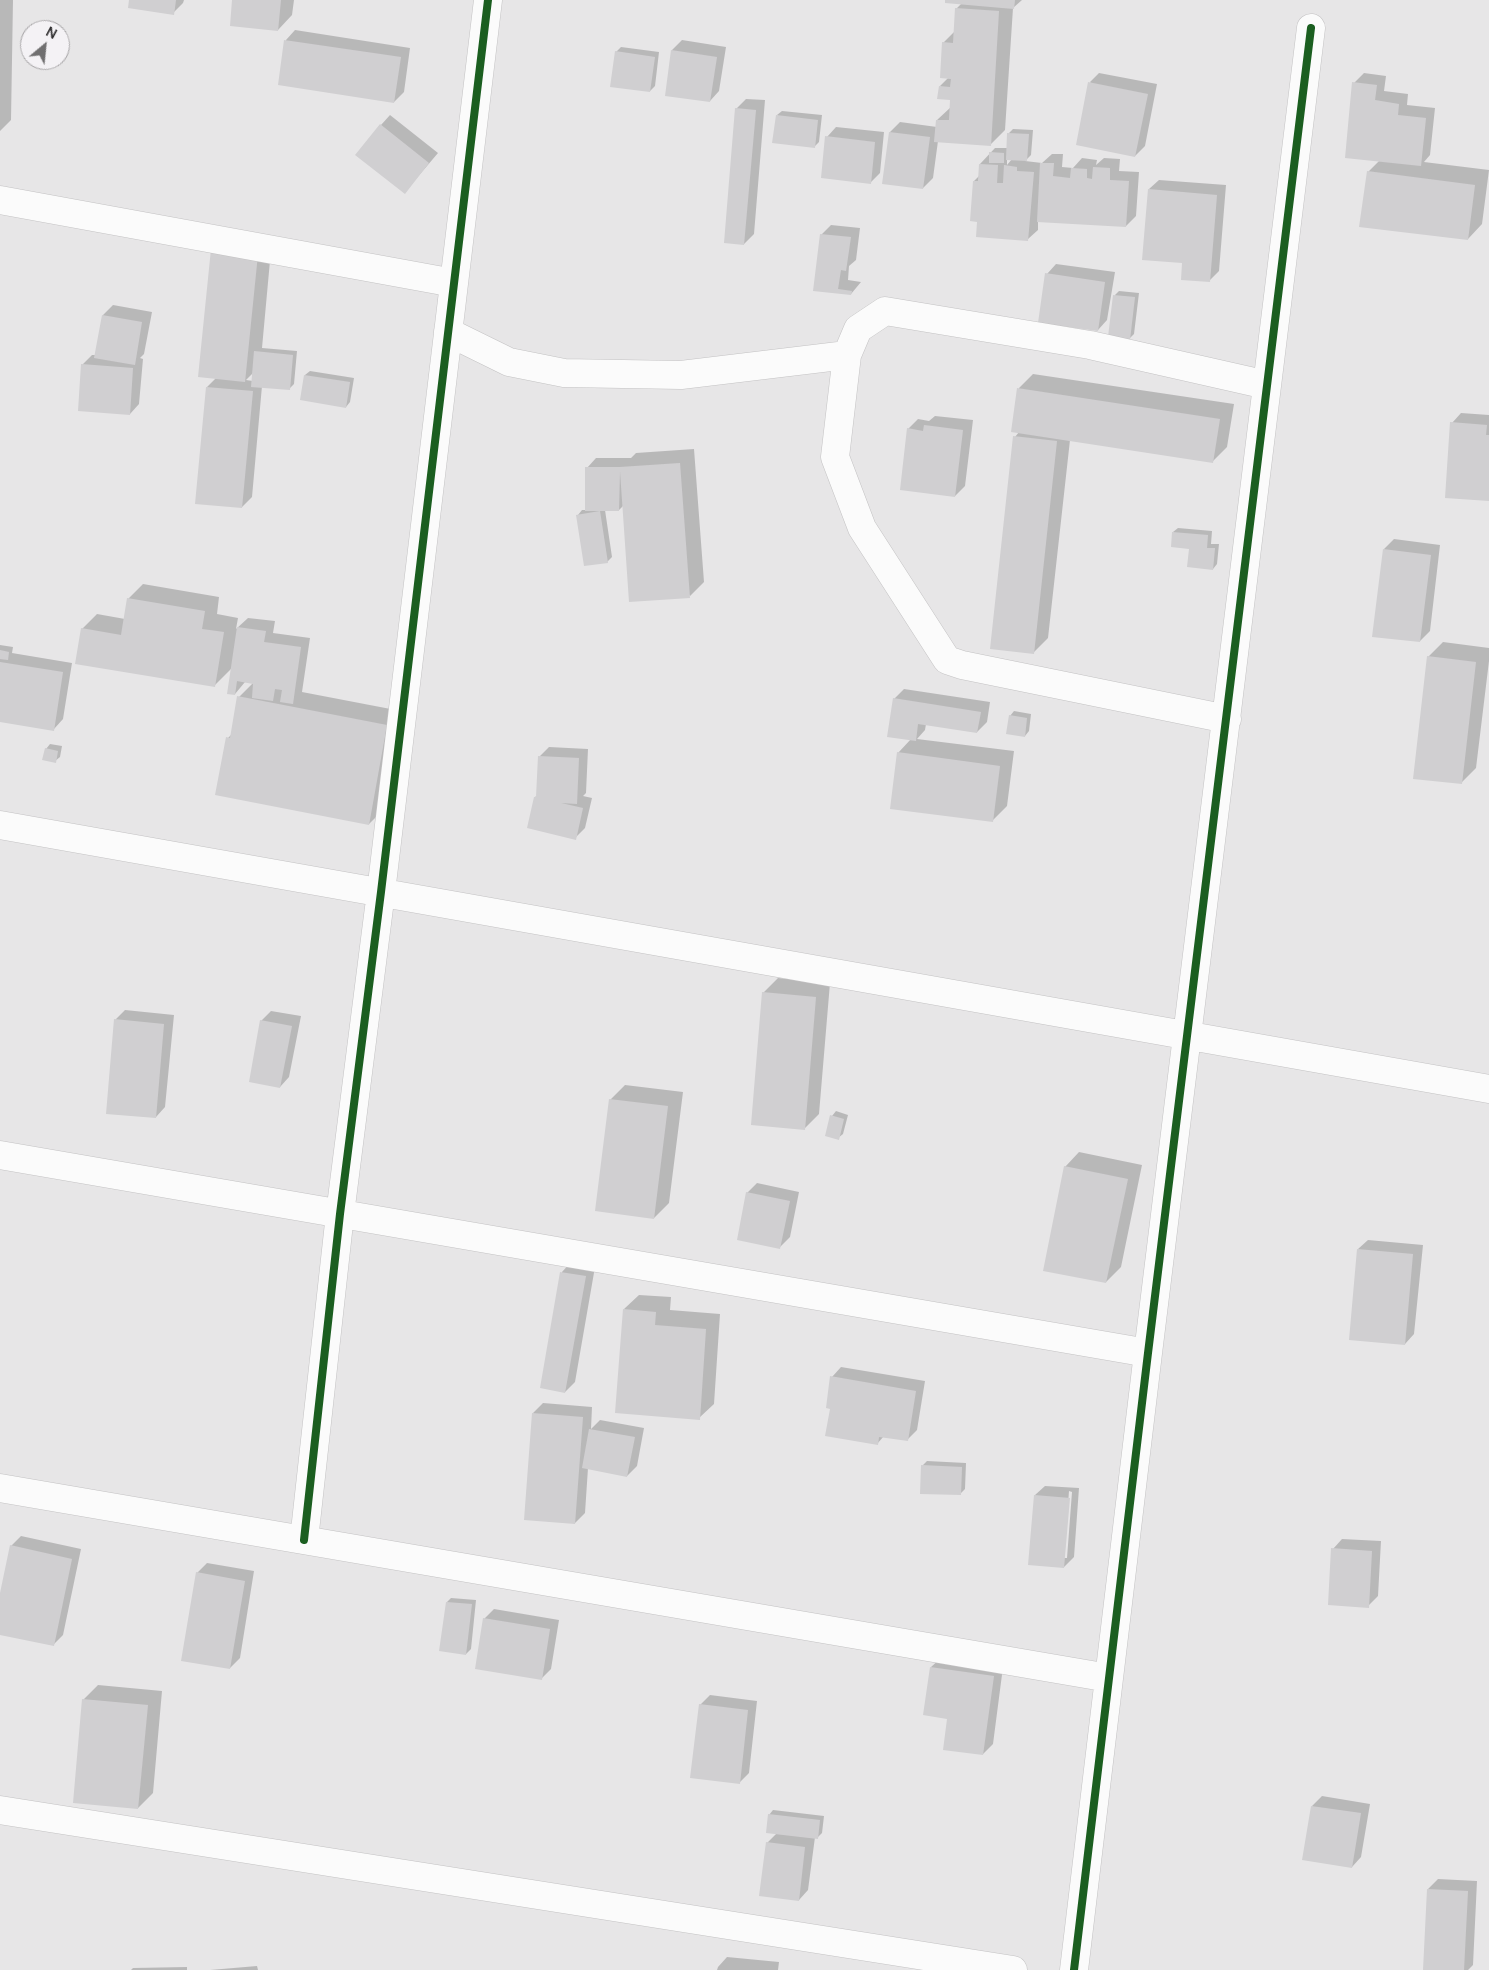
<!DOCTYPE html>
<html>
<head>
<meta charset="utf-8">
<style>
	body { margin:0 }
	#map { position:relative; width:1489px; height:1970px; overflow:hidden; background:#e7e6e7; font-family:Manrope,sans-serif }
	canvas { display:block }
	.north { position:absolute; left:20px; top:20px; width:50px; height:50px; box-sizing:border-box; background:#f4f2f5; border:1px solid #a6a4a6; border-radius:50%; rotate:28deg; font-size:14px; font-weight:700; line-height:20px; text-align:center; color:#302f30 }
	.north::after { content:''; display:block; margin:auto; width:18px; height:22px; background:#706f70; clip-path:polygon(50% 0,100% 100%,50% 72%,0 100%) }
</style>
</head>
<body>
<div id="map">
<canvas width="1489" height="1970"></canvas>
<div class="north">N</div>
</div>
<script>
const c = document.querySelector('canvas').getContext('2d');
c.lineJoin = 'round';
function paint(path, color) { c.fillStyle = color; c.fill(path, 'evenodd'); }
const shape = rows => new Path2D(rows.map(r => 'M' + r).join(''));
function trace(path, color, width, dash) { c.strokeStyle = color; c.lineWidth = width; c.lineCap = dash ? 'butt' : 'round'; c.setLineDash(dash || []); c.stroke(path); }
const shadow = shape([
	[0,0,13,0,11,120,0,131],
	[130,0,184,0,183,3,173,13],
	[234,0,294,0,292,15,278,30],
	[946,0,1022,0,1013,8,1005,130,991,144,938,141,933,178,923,188,884,183,890,132,900,122,937,127,937,120,951,107,951,99,940,86,949,77,943,43,955,31,956,9,962,3],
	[295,30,410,48,404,92,394,102,279,84,286,40],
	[682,40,726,47,719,91,710,101,666,95,672,50],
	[621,47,659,52,655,86,650,91,616,52],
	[1099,73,1157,84,1145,146,1135,156,1090,82],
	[1364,73,1386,76,1384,91,1408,94,1407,105,1435,108,1430,155,1424,162,1489,170,1482,224,1468,239,1368,172,1379,161,1354,83],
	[746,99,765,100,754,234,744,244,736,109],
	[782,111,822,115,819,142,814,147,777,115],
	[390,115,438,153,404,193,381,125],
	[836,127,884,132,880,173,871,182,827,137],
	[1013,129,1033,130,1031,155,1025,161,1042,163,1052,154,1063,154,1062,167,1073,168,1082,158,1097,160,1096,165,1104,158,1120,159,1119,171,1139,172,1136,216,1126,226,1038,220,1038,230,1028,239,978,220,974,181,979,176,980,164,995,148,1008,148,1008,134],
	[1007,158,1012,159,1007,165],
	[1159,180,1226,185,1219,271,1210,280,1183,262,1149,189],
	[831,225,860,228,856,260,849,266,848,280,861,282,851,294,815,290,821,235],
	[272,239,262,348,297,351,294,384,289,389,262,386,252,497,242,507,207,387,216,378,212,250],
	[254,372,253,381,246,380],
	[1056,264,1115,272,1107,320,1098,330,1047,274],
	[1119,291,1139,293,1134,334,1130,338,1115,295],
	[113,305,152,312,144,354,140,358,143,359,139,404,130,414,82,365,92,355,96,355,103,315],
	[310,371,354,378,350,402,346,407,301,399,305,375],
	[1033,374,1234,404,1227,447,1213,461,1070,440,1048,638,1033,653,1015,437,1019,432,1019,388],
	[1461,413,1489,415,1489,500,1452,423],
	[935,416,973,420,965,486,955,496,908,429,918,419,929,421],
	[694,449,704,582,690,596,624,505,619,510,605,510,612,557,607,562,578,515,582,510,586,510,587,468,596,458,631,458,636,453],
	[1178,528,1212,531,1211,544,1219,544,1217,564,1213,569,1173,532],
	[1394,539,1440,545,1430,631,1420,641,1384,549],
	[143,584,219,597,217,614,238,618,236,629,248,618,275,621,273,633,310,638,302,692,401,711,384,809,369,824,228,738,232,734,239,697,253,683,245,682,235,694,232,668,215,685,82,629,97,614,125,619,128,599],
	[1443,642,1489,648,1489,661,1476,768,1461,783,1428,657],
	[0,645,13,647,12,653,72,663,63,719,54,729,0,721],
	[904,689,990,702,987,722,977,732,926,724,925,730,917,739,1014,751,1007,806,992,821,898,753,911,739,894,699],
	[1014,711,1031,714,1029,731,1025,736,1010,716],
	[50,744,62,746,60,757,55,761,46,749],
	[549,747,588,749,586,793,583,796,592,798,585,828,575,838,535,797,538,795,539,757],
	[778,978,830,983,819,1114,804,1129,763,993],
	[125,1010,174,1015,165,1107,156,1117,115,1020],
	[271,1011,301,1016,289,1077,280,1087,261,1021],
	[625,1085,683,1092,669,1203,654,1218,610,1100],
	[836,1111,848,1115,843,1134,838,1138,832,1116],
	[1079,1152,1142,1165,1121,1267,1106,1282,1065,1167],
	[757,1183,799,1192,790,1237,780,1247,747,1193],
	[1368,1240,1423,1245,1414,1334,1405,1344,1358,1249],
	[571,1262,595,1267,575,1382,565,1392,541,1387,562,1272],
	[639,1295,671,1297,670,1310,720,1314,714,1404,699,1418,624,1309],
	[841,1367,925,1381,917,1430,907,1440,884,1436,877,1444,831,1408,832,1377],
	[543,1403,592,1407,591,1429,600,1420,644,1428,637,1466,627,1476,588,1468,585,1513,575,1523,533,1413],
	[927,1461,966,1463,965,1489,960,1494,922,1466],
	[1045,1486,1079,1488,1074,1557,1064,1567,1035,1495],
	[1069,1491,1072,1492,1067,1558,1064,1558],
	[21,1536,81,1549,63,1635,53,1645,0,1634,0,1599,11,1546],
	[1342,1539,1381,1541,1378,1596,1368,1606,1333,1549],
	[207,1563,254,1571,240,1658,230,1668,197,1573],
	[451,1598,476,1600,471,1649,466,1654,447,1602],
	[494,1609,559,1620,551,1669,541,1679,484,1619],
	[941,1658,1003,1667,993,1744,983,1754,949,1718,931,1667],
	[98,1685,162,1691,153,1793,138,1808,83,1700],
	[710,1695,757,1701,749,1773,739,1783,700,1705],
	[1322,1796,1370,1804,1361,1857,1352,1867,1312,1806],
	[773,1810,824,1816,822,1833,818,1837,815,1837,808,1890,799,1900,767,1843,777,1833,769,1815],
	[1438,1879,1477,1881,1473,1965,1468,1970,1424,1970,1428,1889],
	[727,1957,779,1962,778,1970,717,1970,718,1967],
	[257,1966,258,1970,210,1970],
	[187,1967,187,1970,131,1970,133,1968]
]);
const building = shape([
	[129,0,176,0,174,15,128,8],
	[232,0,281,0,278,31,230,26],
	[945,0,1015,0,1014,9,945,3],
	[955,8,999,11,991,146,934,142,936,120,949,120,950,100,937,99,939,86,950,87,951,79,940,78,942,42,953,43],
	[284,40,401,57,394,103,278,85],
	[671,50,717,57,710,102,665,96],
	[615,51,655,57,650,92,610,87],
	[1088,82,1148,94,1135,157,1076,145],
	[1352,82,1377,85,1375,100,1399,104,1398,115,1426,118,1421,166,1345,158],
	[735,108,756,110,744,245,724,243],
	[776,115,818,120,815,148,772,143],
	[380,124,429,163,405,194,355,155],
	[889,132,930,137,923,189,882,184],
	[1007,133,1029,134,1027,161,1006,160],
	[825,136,875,142,871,184,821,178],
	[989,152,1004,153,1004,163,989,163],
	[1040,163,1054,163,1053,176,1070,178,1071,168,1087,169,1087,178,1092,179,1093,167,1110,168,1110,180,1129,181,1126,227,1037,222],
	[979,164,998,165,997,183,1003,183,1004,165,1017,167,1017,171,1034,172,1028,241,976,237,977,222,970,221,973,181,978,181],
	[1367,171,1475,185,1468,240,1359,227],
	[1148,189,1217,195,1210,282,1181,280,1182,263,1142,260],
	[820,234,851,237,846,271,841,270,838,289,852,291,851,295,813,291],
	[211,249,258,254,245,382,198,377],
	[1045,273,1105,282,1098,331,1038,323],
	[1113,295,1135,297,1130,340,1108,337],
	[102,315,142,322,135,365,94,358],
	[254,351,293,355,290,390,251,387],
	[81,364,133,368,130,415,78,411],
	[304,375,350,382,346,408,300,400],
	[206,387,253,391,242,508,195,504],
	[1017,388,1220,419,1213,463,1011,432],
	[1450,422,1487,425,1486,435,1489,435,1489,501,1445,498],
	[924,425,963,430,955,497,900,490,907,428,923,431],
	[1013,436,1057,441,1034,654,990,649],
	[680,463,690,598,629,602,620,471,619,511,585,511,585,467,620,467],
	[600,511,608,563,584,566,576,515],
	[1172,532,1208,535,1207,548,1215,548,1213,570,1187,567,1189,549,1171,547],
	[1383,549,1431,555,1420,642,1372,637],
	[127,598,205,611,202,629,224,632,215,687,75,664,81,628,121,635],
	[237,627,266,631,264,642,301,647,293,704,280,702,282,690,275,689,273,701,252,698,253,684,237,681,235,695,227,694],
	[0,650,9,652,8,660,0,659],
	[1427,656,1476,662,1462,784,1413,779],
	[0,662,63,672,54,731,0,722],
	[237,696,387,725,369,825,215,795,226,737,230,738],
	[893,698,981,712,977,733,918,724,916,741,887,737],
	[1009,715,1027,718,1025,737,1006,734],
	[45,748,58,751,56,763,42,760],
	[897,752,1000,766,993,822,890,809],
	[538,756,579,758,577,804,561,803,583,808,576,840,527,828,534,797,536,797],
	[762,992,816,997,805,1130,751,1125],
	[114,1019,164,1024,156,1118,106,1114],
	[260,1020,292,1026,280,1088,249,1082],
	[609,1099,668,1106,654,1219,595,1211],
	[830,1115,844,1119,839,1140,825,1136],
	[1064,1166,1128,1179,1106,1283,1043,1271],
	[746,1192,790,1201,780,1249,737,1240],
	[1357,1249,1413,1254,1405,1345,1349,1340],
	[560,1272,586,1276,565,1393,540,1388],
	[623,1309,656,1312,655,1325,706,1329,700,1420,615,1413],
	[830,1376,916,1391,908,1441,879,1437,878,1445,825,1436,830,1409,826,1408],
	[532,1413,583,1417,575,1524,524,1520],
	[589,1429,635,1437,627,1477,582,1468],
	[921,1465,962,1467,961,1495,920,1494],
	[1034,1495,1070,1498,1064,1568,1028,1565],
	[10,1545,72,1559,54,1646,0,1635,0,1593],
	[1331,1548,1372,1551,1369,1608,1328,1605],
	[196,1572,245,1581,230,1669,181,1661],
	[446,1602,472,1604,466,1655,439,1651],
	[483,1618,550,1629,542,1680,475,1669],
	[930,1667,994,1676,983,1755,943,1750,947,1719,923,1715],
	[82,1699,148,1705,138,1809,73,1803],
	[699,1704,748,1710,740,1784,690,1778],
	[1311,1806,1361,1813,1352,1868,1302,1860],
	[768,1814,820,1820,818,1839,766,1833],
	[766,1842,805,1847,799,1901,759,1896],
	[1427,1889,1468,1891,1464,1970,1423,1970]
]);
const street = shape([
	[0,200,454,283],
	[448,332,509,362,564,373,681,375,847,355],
	[1227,719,962,665,947,660,862,528,835,457,847,355,858,329,885,311,1090,345,1267,385],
	[0,825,1489,1089],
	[0,1155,1148,1353],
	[0,1488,1109,1678],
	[304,1540,340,1214,381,892,488,0],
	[0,1810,1013,1970],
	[1074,1970,1148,1353,1311,28]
]);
const cycleway = shape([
	[304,1540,340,1214,381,892,488,0],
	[1074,1970,1148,1353,1311,28]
]);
paint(shadow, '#0003');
paint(building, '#d0cfd1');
trace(street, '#c3c2c3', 29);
trace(street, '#fbfbfb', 28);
trace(cycleway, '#1b5e20', 8);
</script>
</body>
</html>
